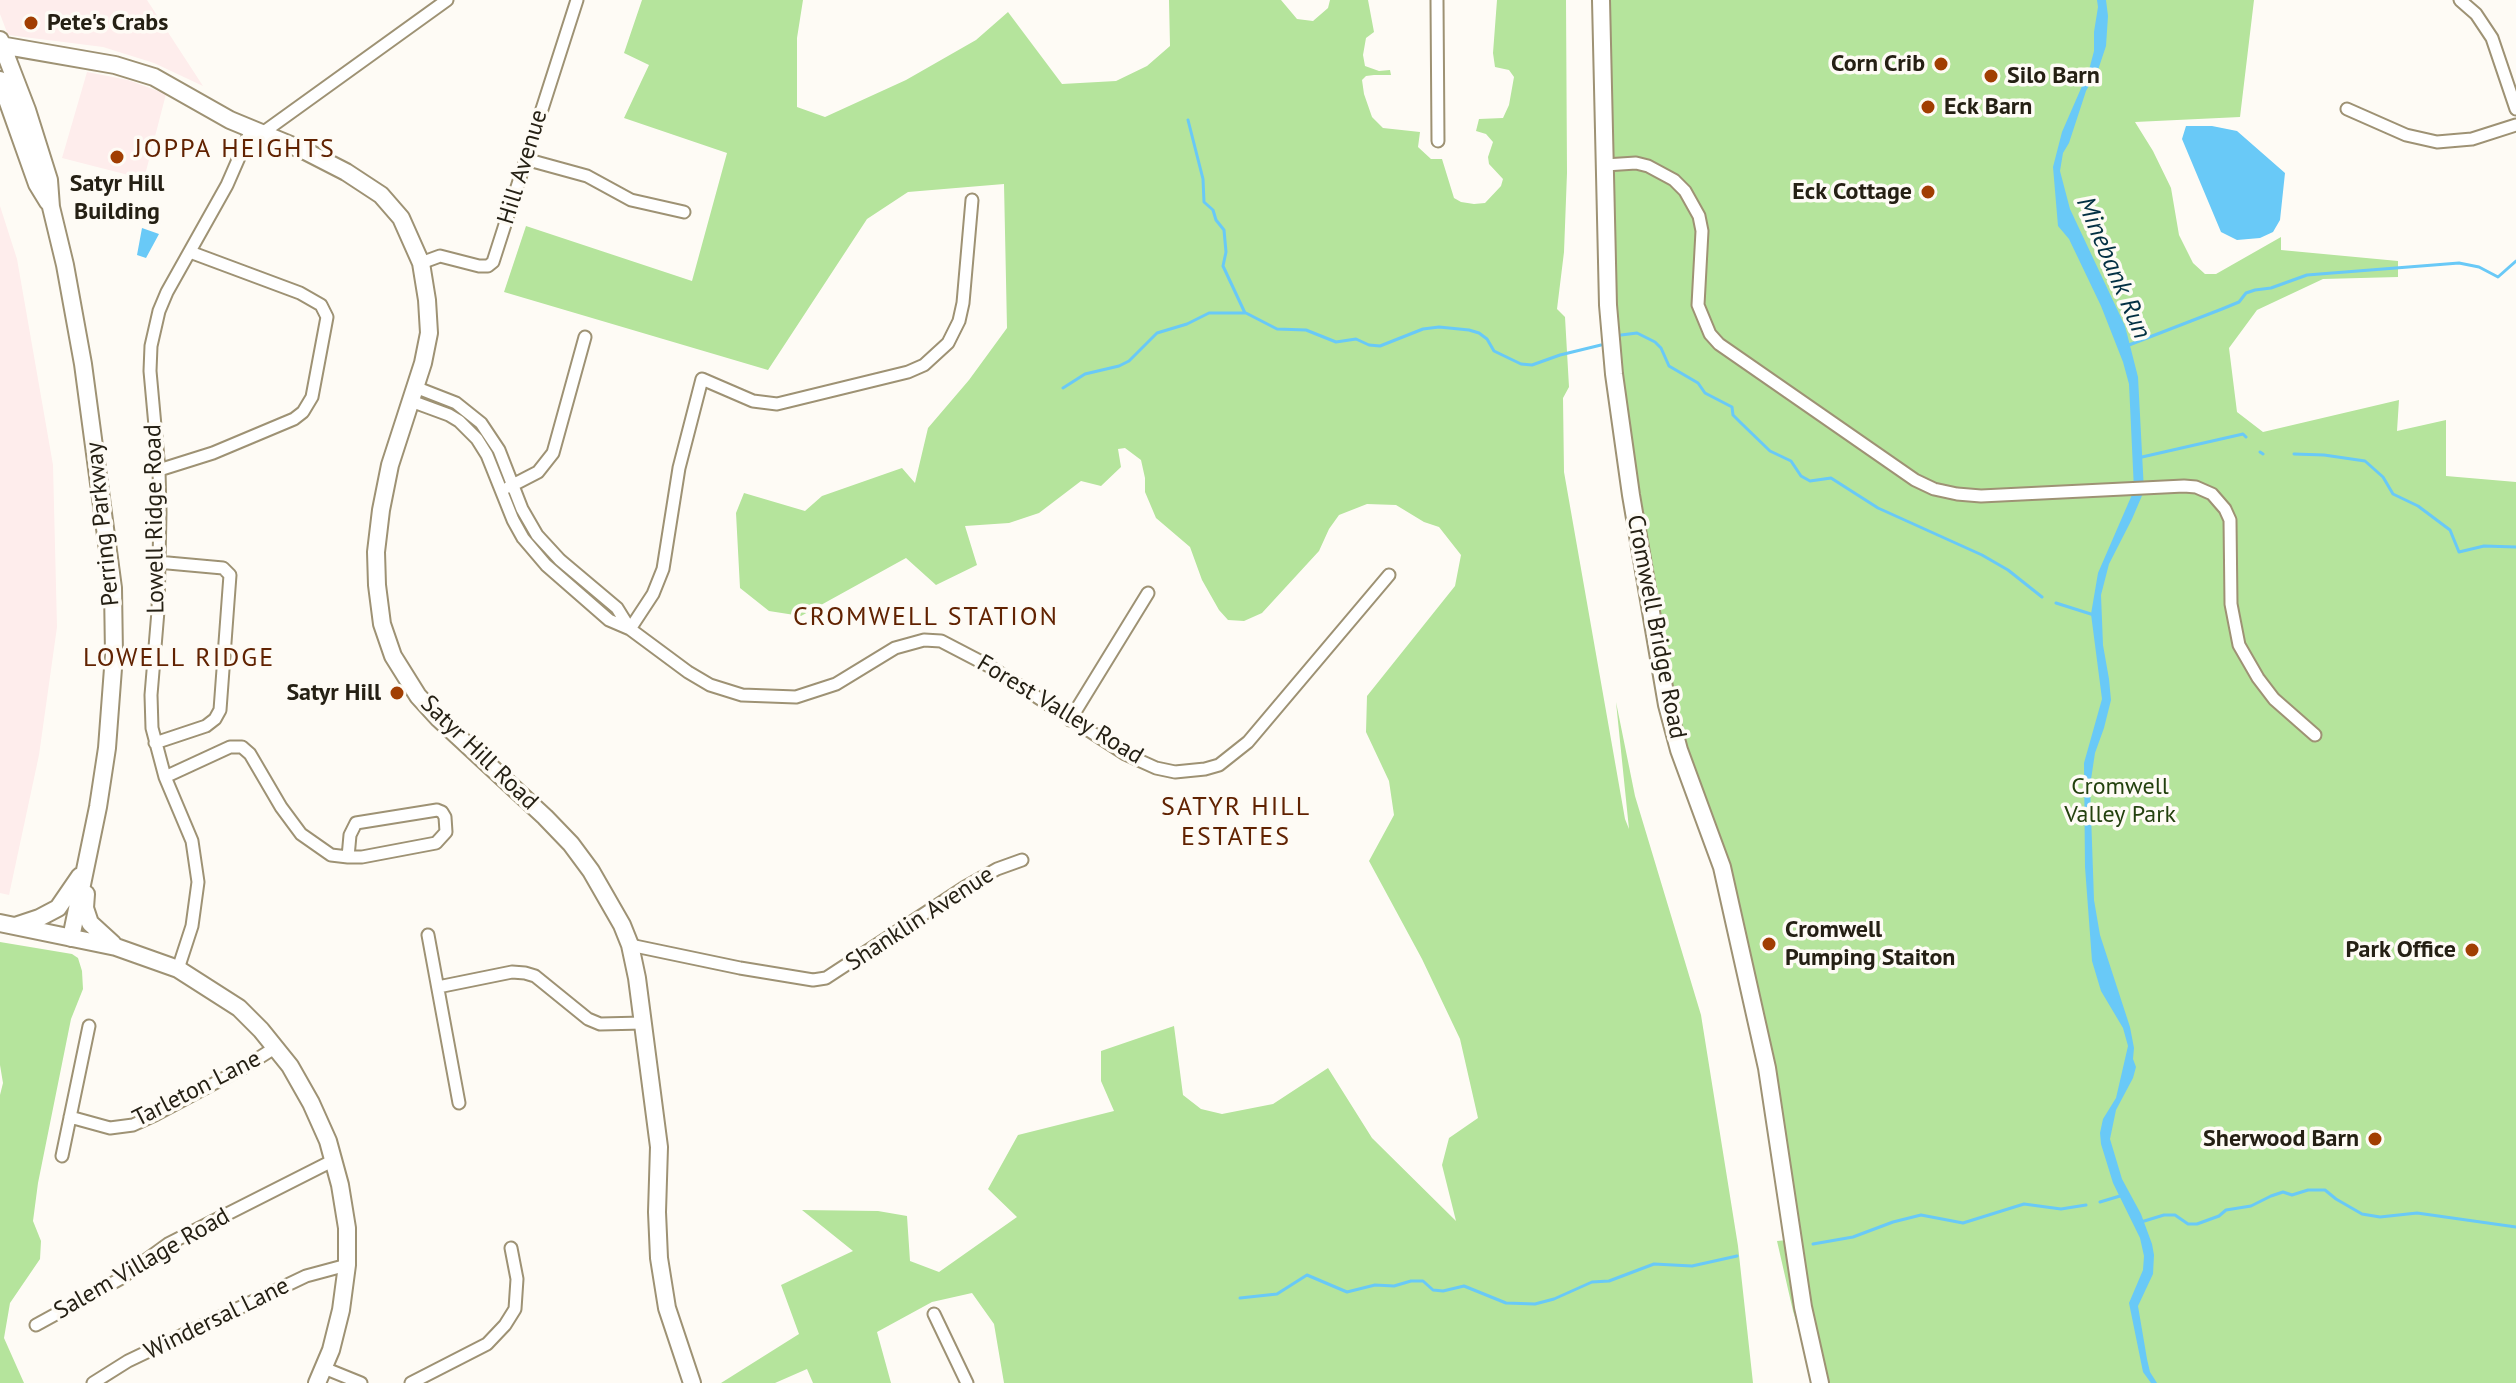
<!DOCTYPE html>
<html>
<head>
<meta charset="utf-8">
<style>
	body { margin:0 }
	canvas { display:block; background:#fefbf5 }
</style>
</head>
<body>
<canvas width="2516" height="1383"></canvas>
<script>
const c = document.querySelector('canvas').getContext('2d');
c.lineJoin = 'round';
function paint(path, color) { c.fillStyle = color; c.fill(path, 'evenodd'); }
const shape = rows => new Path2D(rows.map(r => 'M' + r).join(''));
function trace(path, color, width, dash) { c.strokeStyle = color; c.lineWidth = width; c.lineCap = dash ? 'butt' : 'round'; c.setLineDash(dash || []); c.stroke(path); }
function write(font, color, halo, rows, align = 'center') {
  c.font = font + ' "PT Sans",sans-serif'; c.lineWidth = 7; c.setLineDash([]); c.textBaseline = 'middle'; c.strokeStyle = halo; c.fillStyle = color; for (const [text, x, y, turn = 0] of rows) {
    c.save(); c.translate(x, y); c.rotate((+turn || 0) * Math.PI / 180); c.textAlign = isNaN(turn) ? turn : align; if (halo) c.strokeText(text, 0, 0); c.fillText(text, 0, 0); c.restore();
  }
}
const commercial = shape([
	[0,0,147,0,203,86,154,63,103,47,8,35,0,14],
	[87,72,128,80,166,94,144,179,62,158],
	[0,206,17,259,53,465,57,627,39,755,9,895,0,893]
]);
const green = shape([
	[642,0,803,0,797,38,797,107,825,117,906,80,976,40,1008,12,1062,84,1116,81,1147,66,1170,46,1169,0,1281,0,1297,19,1313,21,1328,8,1330,0,1368,0,1374,32,1366,38,1363,55,1365,66,1379,71,1390,70,1391,75,1374,75,1366,76,1362,80,1364,94,1372,117,1383,128,1420,132,1418,147,1431,159,1442,159,1454,198,1461,202,1474,204,1485,203,1501,186,1503,179,1489,164,1488,157,1493,142,1486,134,1476,131,1479,119,1503,118,1509,105,1514,77,1509,70,1495,67,1493,53,1497,0,1566,0,1567,173,1564,252,1557,309,1565,317,1569,387,1563,398,1564,472,1625,819,1629,829,1616,702,1635,796,1701,1015,1738,1246,1753,1383,1004,1383,994,1324,972,1293,932,1302,877,1332,891,1383,813,1383,807,1369,775,1383,721,1383,799,1334,781,1285,853,1251,802,1210,878,1211,907,1216,910,1261,939,1272,1017,1217,988,1189,1018,1135,1114,1111,1101,1081,1101,1051,1174,1026,1183,1095,1201,1109,1222,1114,1273,1104,1328,1068,1372,1138,1456,1221,1442,1165,1449,1138,1478,1118,1460,1039,1422,959,1369,861,1394,815,1389,781,1366,732,1367,696,1455,586,1461,555,1439,527,1424,522,1396,505,1367,504,1339,515,1329,529,1319,551,1262,613,1244,621,1228,620,1219,610,1202,580,1190,547,1156,518,1145,492,1145,478,1141,460,1125,448,1118,449,1121,467,1101,486,1081,481,1039,513,1009,523,965,526,977,565,936,585,906,558,801,616,769,611,740,588,736,513,744,493,805,511,822,496,902,468,915,483,928,428,969,380,1007,328,1004,184,908,192,867,219,768,370,504,292,526,226,692,281,727,153,624,118,649,65,624,53],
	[1607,0,2254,0,2240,117,2135,122,2153,151,2171,188,2179,235,2193,263,2205,274,2216,274,2281,237,2281,250,2398,261,2398,277,2323,279,2257,310,2229,348,2237,412,2263,432,2399,400,2397,431,2446,420,2446,476,2516,482,2516,1383,1815,1383,1793,1311,1777,1241,1798,1239,1776,1088,1675,717,1636,493,1618,353],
	[0,942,72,954,78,958,82,971,83,989,71,1019,38,1183,33,1221,41,1241,40,1259,10,1303,4,1338,24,1383,0,1383,0,1095,3,1083,0,1065]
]);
const water = shape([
	[2097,0,2106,0,2108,16,2106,46,2098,70,2086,91,2069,143,2063,153,2060,171,2070,209,2125,326,2138,377,2144,491,2132,519,2109,564,2101,595,2103,645,2109,679,2111,700,2104,728,2095,753,2090,786,2094,900,2100,935,2130,1027,2134,1048,2133,1059,2136,1067,2133,1078,2116,1110,2110,1139,2122,1179,2141,1214,2152,1244,2154,1255,2153,1274,2138,1306,2147,1359,2150,1372,2157,1383,2151,1383,2143,1372,2129,1303,2143,1270,2144,1256,2140,1238,2113,1183,2101,1144,2100,1133,2103,1119,2116,1098,2128,1046,2123,1028,2101,991,2092,961,2085,867,2084,763,2102,699,2091,614,2098,573,2134,490,2129,384,2123,362,2101,306,2069,239,2058,226,2053,167,2062,132,2089,70,2094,51,2094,32,2098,7],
	[2186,126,2212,126,2237,131,2285,173,2280,220,2273,232,2260,238,2237,240,2221,232,2182,139],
	[142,228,159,234,146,258,137,255]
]);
const stream = shape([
	[1188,120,1203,179,1204,202,1213,210,1216,220,1224,230,1226,252,1223,266,1245,313],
	[1621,335,1637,333,1655,342,1661,348,1669,366,1698,383,1705,393,1732,407,1733,415,1741,423,1770,451,1791,461,1801,476,1810,481,1831,478,1878,508,1982,555,2008,570,2042,597],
	[2129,345,2222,309,2239,302,2246,293,2255,290,2271,288,2307,275,2459,263,2479,267,2498,277,2516,261],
	[1063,388,1085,374,1119,366,1129,361,1157,333,1187,324,1209,313,1246,313,1277,329,1306,330,1336,342,1356,339,1369,345,1380,346,1423,329,1439,327,1469,330,1479,333,1487,339,1494,351,1521,364,1532,365,1560,355,1601,345],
	[2260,452,2263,454],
	[2294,454,2324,455,2365,461,2383,477,2393,494,2418,506,2450,530,2459,552,2484,546,2516,547],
	[2142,457,2243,434,2246,437],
	[2056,603,2094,615],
	[2100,1202,2120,1196],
	[2141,1222,2164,1215,2175,1215,2188,1224,2197,1224,2219,1216,2226,1210,2251,1206,2271,1196,2283,1192,2292,1195,2308,1190,2325,1190,2336,1199,2362,1214,2380,1217,2417,1213,2516,1227],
	[1813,1244,1853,1237,1893,1222,1921,1215,1963,1223,2024,1204,2061,1209,2086,1205],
	[1240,1298,1277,1294,1307,1275,1347,1292,1375,1285,1394,1286,1411,1281,1423,1281,1433,1290,1443,1291,1464,1286,1506,1303,1535,1304,1554,1299,1592,1282,1609,1281,1654,1264,1692,1266,1737,1256]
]);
const street = shape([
	[1437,0,1438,141],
	[2460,0,2476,14,2492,38,2516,109],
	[2347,109,2406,135,2437,142,2472,139,2516,125],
	[261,134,447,0],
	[525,159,587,176,631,200,684,212],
	[1605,165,1636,163,1648,166,1674,180,1685,191,1699,216,1702,231,1698,305,1710,334,1719,344,1915,480,1934,489,1957,494,1981,496,2184,486,2196,487,2212,494,2225,509,2230,520,2231,604,2239,645,2258,678,2274,699,2315,735],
	[421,263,440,256,479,266,488,266,493,262,577,0],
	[415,387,456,403,481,423,499,450,522,509,537,535,560,560,617,608,630,629],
	[411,401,449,415,459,421,477,439,487,455,513,520,523,538,546,565,609,620,630,629,688,672,710,685,742,695,796,697,836,684,895,648,924,640,941,641,989,666,1125,754,1156,768,1175,772,1205,769,1219,765,1248,742,1389,575],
	[159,470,213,453,294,419,303,412,312,397,327,317,321,305,300,293,190,252],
	[509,487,538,472,553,453,585,337],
	[630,629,653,594,663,569,679,468,702,379,753,401,777,404,908,372,924,365,948,343,959,321,963,303,972,200],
	[1070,720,1148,593],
	[155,743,206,726,215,719,220,710,230,575,223,568,157,562],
	[165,777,230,747,242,747,250,754,281,807,301,834,331,855,348,857],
	[437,810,442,812,445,817,446,832,436,843,362,857,348,857,350,835,356,823,437,810],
	[428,935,459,1103],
	[630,945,740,968,813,980,826,978,965,887,997,869,1022,860],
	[178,969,192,926,198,882,192,841,165,777,152,728,151,695,158,611,160,512,159,470,150,371,151,346,159,311,167,292,227,185,251,130],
	[438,987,512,972,525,973,535,976,588,1019,600,1024,643,1023],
	[70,1117,110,1128,133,1125,155,1115,243,1068,276,1047],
	[62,1156,89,1026],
	[934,1314,967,1383],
	[36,1325,120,1279,168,1244,334,1160],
	[324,1368,361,1383],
	[93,1383,128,1361,306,1276,347,1265],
	[411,1383,487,1344,505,1325,515,1309,517,1279,511,1248]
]);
const secondary = shape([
	[1601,0,1608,305,1614,374,1631,495,1667,705,1679,750,1722,867,1767,1068,1803,1307,1820,1383],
	[0,40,27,110,49,180,51,207,65,265,83,364,113,588,114,655,107,748,98,807,71,938],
	[0,45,115,65,154,77,230,120,305,151,346,172,381,195,401,218,421,263,427,300,429,333,423,363,390,465,381,510,376,552,377,585,382,624,393,656,418,696,439,719,545,817,571,844,591,871,622,925,630,945,637,978,659,1147,657,1212,659,1258,667,1308,692,1383],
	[0,80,37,184,48,202],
	[86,894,85,908,90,923,113,944],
	[0,923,116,947,178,969,239,1008,261,1030,290,1066,311,1103,328,1141,340,1185,347,1228,347,1265,341,1310,331,1350,317,1383],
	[15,926,39,918,58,908,80,876]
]);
const markers = [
	[31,23,8,"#a13e02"],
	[1941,64,8,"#a13e02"],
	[1991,76,8,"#a13e02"],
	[1928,107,8,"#a13e02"],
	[117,157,8,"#a13e02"],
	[1928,192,8,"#a13e02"],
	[397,693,8,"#a13e02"],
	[1769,944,8,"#a13e02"],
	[2472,950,8,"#a13e02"],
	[2375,1139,8,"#a13e02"]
];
const poiNames = [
	["Pete's Crabs",47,23,"left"],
	["Corn Crib",1925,64],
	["Silo Barn",2007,76,"left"],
	["Eck Barn",1944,107,"left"],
	["Satyr Hill",117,184,"center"],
	["Building",117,212,"center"],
	["Eck Cottage",1912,192],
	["Satyr Hill",381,693],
	["Cromwell",1785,930,"left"],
	["Pumping Staiton",1785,958,"left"],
	["Park Office",2456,950],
	["Sherwood Barn",2359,1139]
];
const streetNames = [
	["Hill Avenue",523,167,-73],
	["Lowell Ridge Road",155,519,-91],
	["Perring Parkway",103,524,-96],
	["Cromwell Bridge Road",1656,627,79],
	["Forest Valley Road",1060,710,31],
	["Satyr Hill Road",479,753,44],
	["Shanklin Avenue",920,919,-33],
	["Tarleton Lane",197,1089,-27],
	["Salem Village Road",142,1264,-30],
	["Windersal Lane",217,1319,-26]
];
const parkNames = [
	["Cromwell",2120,787],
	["Valley Park",2120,815]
];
const neighbourhoodNames = [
	["JOPPA HEIGHTS",235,150],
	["CROMWELL STATION",926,618],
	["LOWELL RIDGE",179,659],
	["SATYR HILL",1236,808],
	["ESTATES",1236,838]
];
const waterNames = [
	["Minebank Run",2113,268,67]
];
paint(commercial, '#feedec');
paint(green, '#b5e49c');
paint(water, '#69c9f7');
trace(stream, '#69c9f7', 3);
trace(street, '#9e9274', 15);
trace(secondary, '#9e9274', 20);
trace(street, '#fff', 11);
trace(secondary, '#fff', 16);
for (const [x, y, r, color] of markers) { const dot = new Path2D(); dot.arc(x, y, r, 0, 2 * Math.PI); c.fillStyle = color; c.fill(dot); trace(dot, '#fefbf5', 3); }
write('bold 24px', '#252014', '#fefbf5', poiNames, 'right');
write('24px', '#252014', '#fefbf5', streetNames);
write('24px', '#23410e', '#fefbf5', parkNames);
c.letterSpacing = '2px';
write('26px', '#612201', '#fefbf5', neighbourhoodNames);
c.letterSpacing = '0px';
write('italic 26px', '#033043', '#fefbf5', waterNames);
</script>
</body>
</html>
